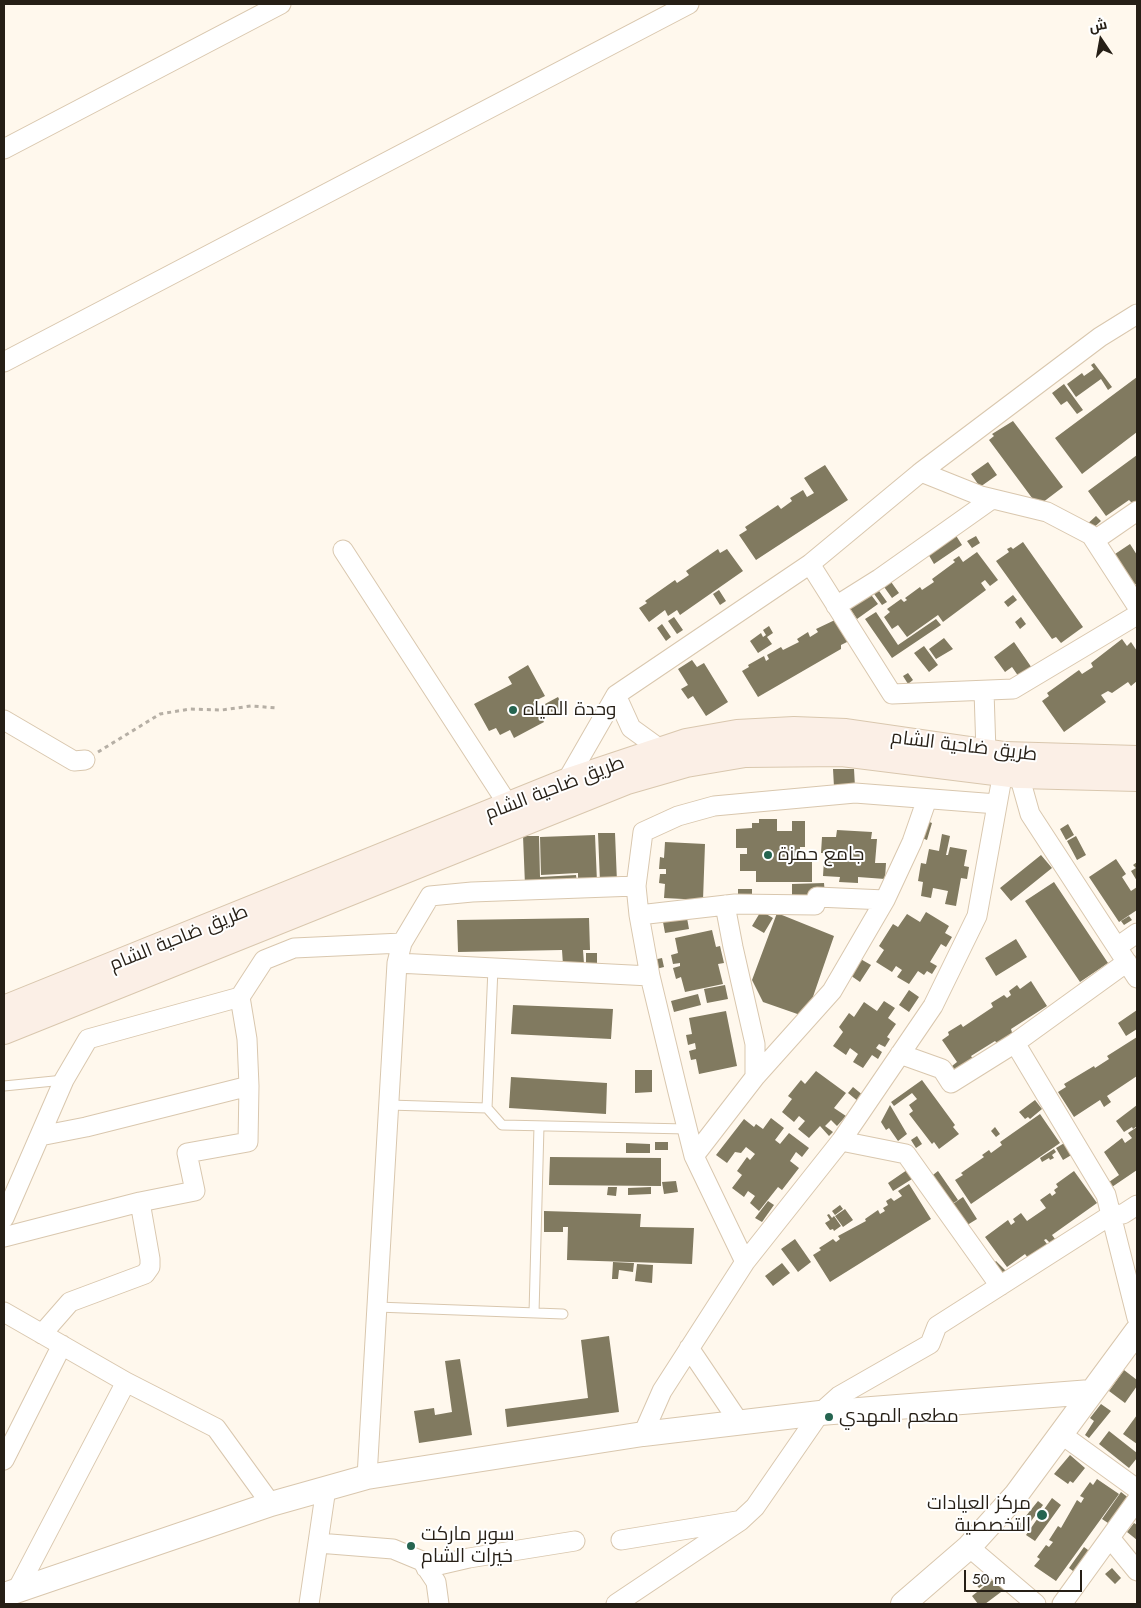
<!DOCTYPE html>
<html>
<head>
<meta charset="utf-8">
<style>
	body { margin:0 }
	#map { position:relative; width:1141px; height:1608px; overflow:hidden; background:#fff8ed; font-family:Jost,Cairo,sans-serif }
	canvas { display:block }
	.frame { position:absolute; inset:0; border:5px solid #261f16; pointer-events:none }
	.north { position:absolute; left:1076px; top:15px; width:50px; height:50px; -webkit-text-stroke:4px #fff; paint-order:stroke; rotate:348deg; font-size:14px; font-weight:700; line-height:20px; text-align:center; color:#261f16 }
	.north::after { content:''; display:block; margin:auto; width:18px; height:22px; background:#261f16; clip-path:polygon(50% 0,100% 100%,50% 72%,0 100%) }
	.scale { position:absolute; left:964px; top:1570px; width:118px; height:22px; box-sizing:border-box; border:2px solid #261f16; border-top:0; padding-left:6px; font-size:15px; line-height:18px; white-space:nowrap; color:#261f16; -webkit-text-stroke:4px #fff; paint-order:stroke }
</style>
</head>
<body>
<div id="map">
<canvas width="1141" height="1608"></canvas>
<div class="frame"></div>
<div class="north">ش</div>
<div class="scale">50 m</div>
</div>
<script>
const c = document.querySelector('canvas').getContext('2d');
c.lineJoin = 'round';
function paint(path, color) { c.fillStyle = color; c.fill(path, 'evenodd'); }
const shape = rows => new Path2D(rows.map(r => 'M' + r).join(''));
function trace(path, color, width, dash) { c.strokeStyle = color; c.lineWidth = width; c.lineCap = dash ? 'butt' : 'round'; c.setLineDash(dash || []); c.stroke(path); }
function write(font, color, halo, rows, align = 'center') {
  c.font = font + ' Jost,Cairo,sans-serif'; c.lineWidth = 4; c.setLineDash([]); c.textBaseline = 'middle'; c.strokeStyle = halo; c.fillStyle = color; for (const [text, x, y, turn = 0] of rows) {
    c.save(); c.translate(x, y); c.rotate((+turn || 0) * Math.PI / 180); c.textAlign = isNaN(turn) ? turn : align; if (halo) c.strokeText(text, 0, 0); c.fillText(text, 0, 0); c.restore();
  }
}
const building = shape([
	[1094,363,1112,387,1108,390,1101,379,1076,397,1067,384,1082,373,1084,376,1094,369,1091,365],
	[1137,377,1137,432,1082,474,1055,438],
	[1064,384,1083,410,1077,414,1067,401,1061,405,1052,393],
	[1013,421,1063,487,1038,506,989,440,994,436,992,434],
	[1137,455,1137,508,1129,500,1106,516,1088,491],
	[988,462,997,475,980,487,971,474],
	[825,465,848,500,756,560,739,535,747,530,745,527,778,505,781,509,792,501,790,498,803,490,807,497,814,493,804,478],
	[1096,516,1101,521,1089,532,1084,527],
	[955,534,962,545,934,564,927,552],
	[976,536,980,543,972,548,967,541],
	[1023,542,1083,627,1061,643,1056,637,1052,639,996,561,1009,552,1007,549,1011,547,1013,549],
	[1130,544,1137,555,1137,583,1133,586,1112,556],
	[718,549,720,553,727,549,743,571,680,615,677,610,668,616,665,610,649,622,639,608,647,603,645,601,675,580,677,583,689,575,686,571],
	[977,552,998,580,990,586,985,580,981,583,986,590,943,622,938,615,907,637,898,625,892,629,884,617,890,612,887,609,901,599,904,602,907,600,905,598,920,587,922,590,934,582,932,579,955,562,953,560,959,556,963,562],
	[889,579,899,593,892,598,882,584],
	[877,588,887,602,882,605,872,591],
	[719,590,726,601,720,605,713,594],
	[869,592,878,604,857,619,849,607],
	[1013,595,1017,600,1008,607,1004,602],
	[876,612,898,645,936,619,941,625,892,658,865,619],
	[674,617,683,630,677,634,668,621],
	[1021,617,1026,624,1020,629,1015,622],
	[837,619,849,641,841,645,841,649,758,697,742,671,749,667,748,665,764,656,766,661,769,659,767,655,781,647,783,650,799,642,797,639,808,632,810,637,818,632,816,629],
	[662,624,671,637,666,641,657,628],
	[769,626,773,633,767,637,772,644,758,653,750,641,761,633,763,637,766,635,763,630],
	[944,638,953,649,936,659,929,649],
	[1122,639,1127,646,1131,642,1137,651,1137,681,1131,686,1128,682,1112,693,1108,691,1101,695,1106,702,1064,732,1042,701,1049,696,1047,693,1079,670,1082,674,1093,667,1091,663],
	[1014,642,1034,671,1021,680,1012,667,1005,672,994,657],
	[924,646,938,665,929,672,914,653],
	[692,660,697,667,704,663,728,702,706,716,693,696,688,699,681,689,688,685,678,669],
	[528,665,545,696,533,702,544,722,514,738,510,730,500,735,496,728,489,731,474,704,512,684,508,677],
	[908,673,913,680,908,684,903,676],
	[558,697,564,709,552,716,545,704],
	[833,769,854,769,855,787,834,787],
	[759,819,777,819,777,831,792,831,792,821,805,821,805,847,800,847,800,859,812,859,812,882,756,882,756,871,740,871,740,854,747,854,747,848,736,848,736,829,752,828,752,823,759,823],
	[924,820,932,823,927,840,919,837],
	[1068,824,1074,835,1066,840,1060,829],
	[837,830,872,832,871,839,877,839,875,863,886,863,885,879,858,877,858,883,839,882,840,877,823,876,824,860,830,860,830,853,821,853,822,837,836,837],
	[598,833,615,833,617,882,600,882],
	[942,834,950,836,946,855,948,855,950,847,967,850,964,866,969,867,967,879,961,878,956,906,945,904,948,891,933,888,931,898,921,896,923,882,918,881,921,863,926,864,929,849,939,851],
	[595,835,597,882,578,883,578,873,541,875,540,837],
	[523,836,539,836,540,877,576,875,577,883,525,885],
	[1076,836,1086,855,1077,860,1067,841],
	[665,842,705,844,703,900,664,898,665,884,659,883,660,874,666,874,666,869,659,869,660,857,664,858],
	[1041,855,1052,868,1011,901,1000,888],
	[1116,859,1126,874,1122,877,1131,891,1137,887,1137,910,1119,922,1089,877],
	[1137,862,1137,881,1131,871,1136,868,1133,865],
	[1054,882,1108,963,1080,982,1025,901],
	[824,883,825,895,792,902,792,884],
	[738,889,752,889,752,899,738,898],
	[761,911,773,918,764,933,752,926],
	[926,912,949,926,945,933,952,937,946,947,941,944,930,962,937,966,932,974,927,971,924,975,918,971,909,984,897,977,902,970,896,966,892,972,876,962,884,950,879,946,893,924,898,927,907,914,920,922],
	[777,913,834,936,806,1017,763,1002,752,980],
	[1129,916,1132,920,1124,925,1121,921],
	[589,918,590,950,583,950,584,964,563,965,562,950,458,952,457,920],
	[687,918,689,929,665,933,663,922],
	[712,930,716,947,720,946,724,963,718,964,723,984,685,992,681,977,676,979,673,968,680,966,680,963,673,964,671,955,678,953,675,938],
	[1016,939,1027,957,996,976,985,958],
	[586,953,597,953,597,966,586,966],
	[857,957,871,965,860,982,847,973],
	[662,958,664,967,656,969,653,960],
	[1031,981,1047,1006,1011,1029,1013,1036,999,1045,995,1041,971,1056,977,1065,959,1077,952,1066,957,1062,942,1040,949,1035,948,1032,961,1024,963,1027,993,1007,991,1003,1004,995,1007,998,1011,995,1009,991,1017,985,1020,989],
	[725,985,728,999,707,1003,704,989],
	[909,990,919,997,909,1012,899,1005],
	[698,994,701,1005,674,1012,671,1001],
	[884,1001,895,1008,888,1018,896,1024,887,1037,890,1039,885,1047,879,1044,876,1048,882,1052,878,1059,872,1055,863,1068,853,1062,858,1054,850,1048,846,1055,833,1046,843,1032,839,1027,849,1013,854,1017,864,1002,877,1011],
	[513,1005,613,1009,611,1039,511,1034],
	[1137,1010,1137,1029,1126,1036,1118,1023],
	[726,1011,737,1066,699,1074,696,1059,691,1060,689,1051,696,1049,695,1043,688,1045,686,1035,692,1034,689,1018],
	[1137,1037,1137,1076,1107,1096,1111,1102,1104,1107,1100,1100,1074,1117,1058,1092,1066,1087,1064,1084,1094,1066,1095,1068,1109,1059,1107,1056],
	[635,1070,652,1070,652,1092,635,1093],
	[816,1071,846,1093,834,1108,846,1116,837,1126,831,1120,825,1126,833,1132,829,1136,820,1126,809,1138,798,1129,805,1121,799,1116,794,1122,782,1112,792,1099,788,1096,801,1080,805,1084],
	[511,1077,607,1083,606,1114,509,1108],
	[922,1080,955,1125,953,1127,959,1134,939,1149,934,1142,932,1144,909,1114,913,1111,909,1105,917,1099,912,1093,894,1106,891,1102],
	[853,1087,864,1096,859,1102,848,1093],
	[1035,1100,1042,1109,1030,1119,1028,1117,1025,1119,1019,1112],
	[890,1105,907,1134,898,1141,889,1128,886,1130,881,1122],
	[1137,1105,1137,1126,1133,1129,1132,1127,1124,1132,1116,1121],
	[1040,1114,1060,1143,971,1204,955,1180,963,1175,961,1173,984,1157,982,1155,989,1150,991,1153,1002,1145,1000,1142],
	[771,1118,784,1128,775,1140,780,1144,789,1133,809,1148,802,1157,796,1152,790,1161,799,1168,782,1190,778,1187,759,1211,750,1203,755,1196,748,1191,744,1197,732,1188,742,1175,737,1171,747,1157,750,1160,755,1154,746,1147,741,1153,735,1152,727,1163,716,1155,744,1119,754,1127,756,1124,763,1129],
	[995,1127,1000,1134,996,1137,991,1131],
	[1137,1127,1137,1170,1109,1189,1109,1182,1119,1175,1104,1152,1122,1138,1125,1143,1132,1138,1128,1133],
	[917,1136,922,1144,916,1148,911,1140],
	[655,1142,668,1142,668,1150,655,1150],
	[1066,1142,1073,1154,1063,1160,1056,1148],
	[626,1143,650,1144,650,1153,626,1153],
	[1054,1149,1056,1152,1052,1155,1054,1158,1050,1160,1049,1158,1042,1162,1040,1158],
	[550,1157,661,1158,661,1186,549,1185],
	[907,1170,912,1179,893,1191,888,1183],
	[938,1171,958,1200,949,1206,929,1178],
	[1074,1171,1097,1203,1052,1235,1055,1239,1050,1243,1046,1239,1044,1240,1047,1244,1028,1258,1025,1254,1007,1267,985,1237,1008,1220,1011,1225,1015,1222,1013,1219,1021,1213,1027,1221,1046,1208,1040,1200,1050,1193,1052,1196,1056,1193,1054,1190,1058,1187,1056,1184],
	[676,1181,678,1192,664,1194,662,1182],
	[909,1184,931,1219,830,1282,813,1255,821,1250,819,1248,833,1239,836,1242,840,1239,838,1236,866,1221,865,1219,878,1210,880,1214,885,1211,883,1208,888,1205,886,1201,891,1198,894,1201,902,1196,898,1191],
	[608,1187,617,1187,616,1196,607,1195],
	[651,1187,651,1194,628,1195,628,1188],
	[963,1197,977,1219,964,1227,950,1206],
	[768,1201,774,1205,762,1222,755,1218],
	[840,1205,843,1209,835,1215,832,1211],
	[845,1209,853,1220,843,1227,835,1216],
	[544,1211,641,1214,640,1227,694,1228,692,1264,567,1260,568,1227,563,1227,563,1232,544,1232],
	[829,1214,832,1218,834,1216,841,1226,834,1231,833,1229,830,1230,825,1223,830,1220,827,1215],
	[795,1239,811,1262,798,1272,781,1249],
	[996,1261,1007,1272,1000,1278,990,1266],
	[613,1262,634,1263,633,1272,619,1270,618,1279,612,1279],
	[782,1263,790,1273,773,1286,765,1276],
	[637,1264,653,1265,652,1283,635,1281],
	[609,1336,619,1412,507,1427,505,1409,588,1398,581,1340],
	[460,1359,472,1435,419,1443,414,1411,434,1408,435,1415,452,1412,445,1361],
	[1124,1370,1137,1380,1137,1386,1125,1403,1109,1391],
	[1101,1404,1111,1411,1089,1438,1085,1435,1094,1421,1090,1418],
	[1137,1415,1137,1444,1123,1434],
	[1109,1431,1137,1453,1137,1458,1129,1468,1099,1444],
	[1070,1455,1085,1468,1073,1483,1070,1481,1068,1484,1054,1474],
	[1097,1479,1119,1494,1056,1581,1034,1566,1040,1559,1037,1557,1046,1545,1049,1547,1053,1542,1049,1540,1058,1526,1061,1528,1077,1500,1081,1503,1084,1498,1080,1496,1090,1482,1093,1485],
	[1121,1492,1130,1499,1111,1525,1102,1519],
	[1052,1498,1061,1505,1035,1541,1026,1535],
	[1038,1501,1043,1505,1023,1532,1017,1527],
	[1134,1523,1137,1525,1137,1540,1127,1532],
	[1084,1547,1092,1553,1077,1574,1069,1568],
	[1112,1568,1121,1578,1115,1584,1105,1574],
	[991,1570,996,1576,979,1588,975,1583],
	[996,1577,1005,1589,985,1604,978,1604,972,1596]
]);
const path = shape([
	[98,752,160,714,190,709,222,710,251,706,278,708]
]);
const service = shape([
	[493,968,487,1108,502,1125,687,1129],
	[4,1086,64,1080],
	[389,1105,487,1108],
	[377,1307,563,1314],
	[534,1313,539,1126]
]);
const minor = shape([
	[4,149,281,4],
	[4,362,689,4],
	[921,472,981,496,1047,512,1091,535,1137,606],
	[1095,540,1137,511],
	[343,550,509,806],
	[810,564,892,694,1013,689,1137,615],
	[836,606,879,579,992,499],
	[984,691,986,752],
	[616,695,631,728,660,749],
	[4,720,74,761,85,760],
	[1019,775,1030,814,1137,978],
	[566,782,616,695,810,564,921,472,1100,337,1137,314],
	[725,905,733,947,755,1044,755,1077],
	[639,915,735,904,815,905,817,897,885,900,912,842,927,799],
	[1117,947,1137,933],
	[397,963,650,976],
	[1015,1043,1106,1195,1137,1318],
	[900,1054,942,1069,951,1083,1015,1043,1127,962],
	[40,1136,86,1127,249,1086],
	[841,1141,906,1154,1000,1286],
	[694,1156,755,1077,832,991,885,900],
	[140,1202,195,1191,187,1153,248,1142,249,1086,247,1039,240,997],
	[4,1218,64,1080,88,1039,240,997,264,960,294,948,402,943],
	[4,1237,140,1202,150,1259,150,1267,145,1274,70,1302,42,1334],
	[745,1262,694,1156,678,1092,650,976,639,915,636,886,643,832,678,816,714,806,855,793,997,804],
	[4,1312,126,1382,216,1428,271,1504],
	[689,1348,739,1422],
	[643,1434,662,1391,745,1262,841,1141,933,1006,977,916,1003,772],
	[1061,1434,1137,1489],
	[4,1460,62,1345],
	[367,1477,397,963,402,943,430,896,472,892,636,886],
	[1110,1538,1137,1571],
	[621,1540,737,1521],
	[318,1543,393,1549,422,1561,436,1582,439,1604],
	[969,1547,1036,1604],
	[426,1568,469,1558,575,1541],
	[17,1590,126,1382],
	[309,1604,326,1488],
	[616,1604,740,1521,755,1507,820,1413,839,1396,930,1344,937,1326,1111,1215,1123,1214,1137,1205],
	[1062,1604,1137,1500]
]);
const tertiary = shape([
	[4,1595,271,1504,367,1477,643,1434,820,1413,1091,1392],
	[903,1604,969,1547,1016,1495,1137,1331]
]);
const secondary = shape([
	[4,1009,566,782,686,742,737,733,794,730,846,732,1005,755,1137,759],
	[4,1031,627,781,686,764,745,754,842,753,1019,775,1137,778]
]);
const markers = [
	[513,710,5,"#256450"],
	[768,855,5,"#256450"],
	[829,1417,5,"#256450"],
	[1042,1515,6,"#256450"],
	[411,1546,5,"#256450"]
];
const poiNames = [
	["وحدة المياه",523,710],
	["جامع حمزة",778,855],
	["مطعم المهدي",839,1417],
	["مركز العيادات",1031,1504,"right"],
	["التخصصية",1031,1526,"right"],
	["سوبر ماركت",421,1535],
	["خيرات الشام",421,1557]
];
const streetNames = [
	["طريق ضاحية الشام",964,747,7],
	["طريق ضاحية الشام",555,789,-21],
	["طريق ضاحية الشام",179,939,-22]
];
paint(building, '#817a60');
trace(service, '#d9c7ae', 11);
trace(minor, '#d9c7ae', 21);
trace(tertiary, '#d9c7ae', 26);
trace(secondary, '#d9c7ae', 28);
trace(path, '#b6afa5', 3, [4, 4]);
trace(service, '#fff', 9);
trace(minor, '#fff', 19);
trace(tertiary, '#fff', 24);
trace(secondary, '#fbefe6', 26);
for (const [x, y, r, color] of markers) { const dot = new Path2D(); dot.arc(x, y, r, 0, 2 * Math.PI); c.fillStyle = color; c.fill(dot); trace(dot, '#fff', 2); }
write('19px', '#261f16', '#fff', poiNames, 'left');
write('19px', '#261f16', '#fff', streetNames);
</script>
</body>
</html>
